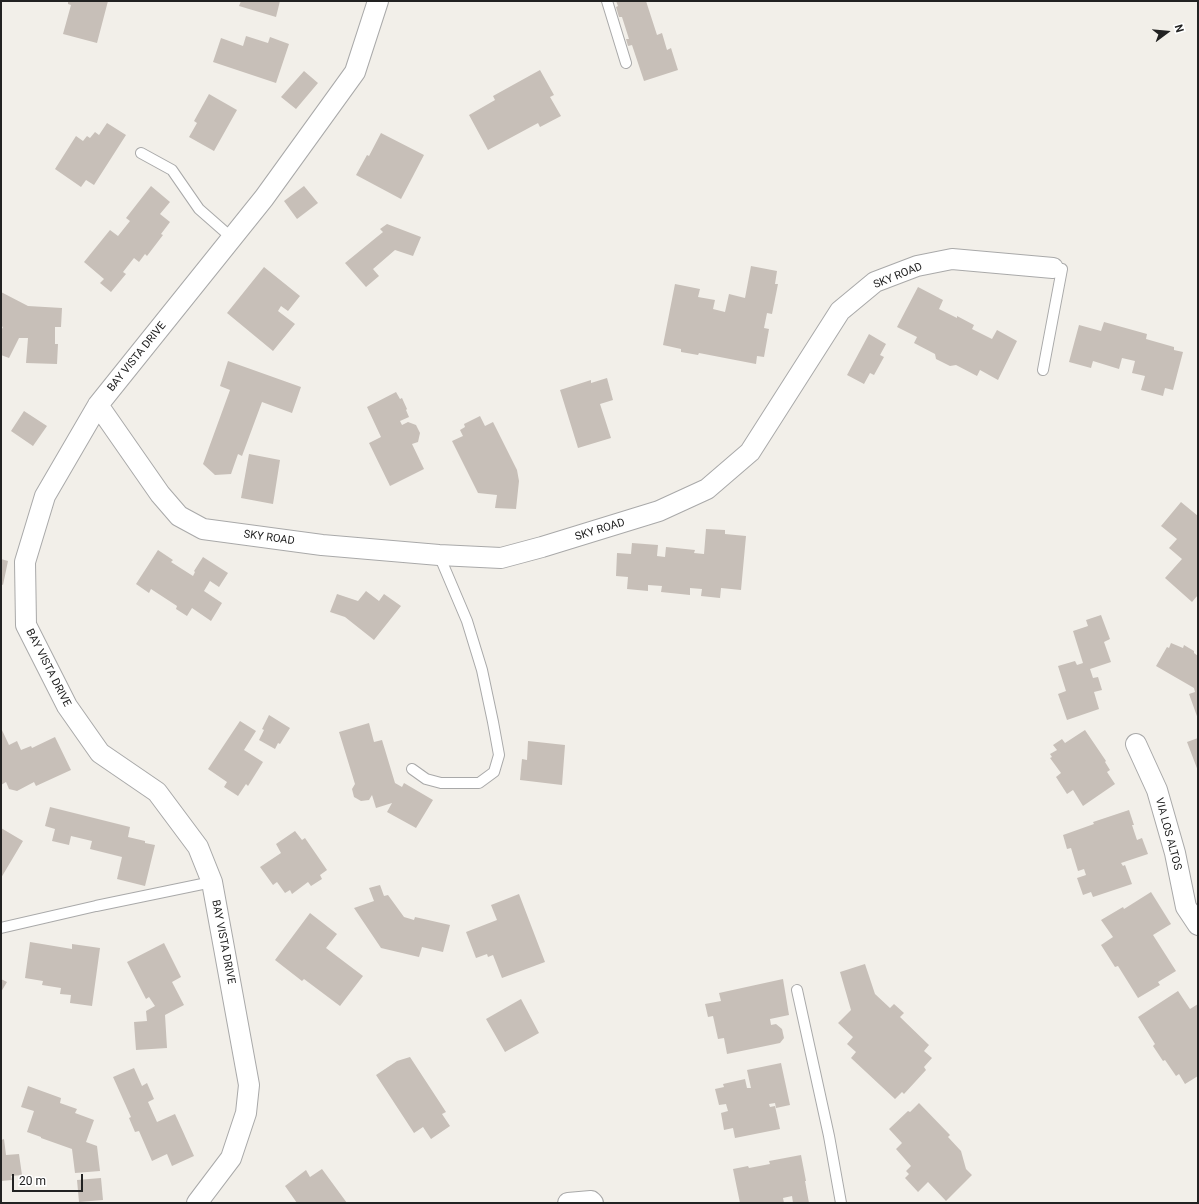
<!DOCTYPE html>
<html>
<head>
<meta charset="utf-8">
<style>
	body { margin:0 }
	#map { position:relative; width:1199px; height:1204px; overflow:hidden; background:#f2efe9; font-family:Roboto,sans-serif }
	canvas { display:block }
	.frame { position:absolute; inset:0; border:2px solid #222; pointer-events:none }
	.north { position:absolute; left:1147px; top:12px; width:40px; height:40px; -webkit-text-stroke:3px #fff; paint-order:stroke; rotate:74deg; font-size:11px; font-weight:700; line-height:16px; text-align:center; color:#222 }
	.north::after { content:''; display:block; margin:auto; width:14px; height:18px; background:#222; clip-path:polygon(50% 0,100% 100%,50% 72%,0 100%) }
	.scale { position:absolute; left:12px; top:1174px; width:71px; height:18px; box-sizing:border-box; border:2px solid #222; border-top:0; padding-left:5px; font-size:12px; line-height:14px; white-space:nowrap; color:#222; -webkit-text-stroke:3px #fff; paint-order:stroke }
</style>
</head>
<body>
<div id="map">
<canvas width="1199" height="1204"></canvas>
<div class="frame"></div>
<div class="north">N</div>
<div class="scale">20 m</div>
</div>
<script>
const c = document.querySelector('canvas').getContext('2d');
c.lineJoin = 'round';
function paint(path, color) { c.fillStyle = color; c.fill(path, 'evenodd'); }
const shape = rows => new Path2D(rows.map(r => 'M' + r).join(''));
function trace(path, color, width, dash) { c.strokeStyle = color; c.lineWidth = width; c.lineCap = dash ? 'butt' : 'round'; c.setLineDash(dash || []); c.stroke(path); }
function write(font, color, halo, rows, align = 'center') {
  c.font = font + ' Roboto,sans-serif'; c.lineWidth = 3; c.setLineDash([]); c.textBaseline = 'middle'; c.strokeStyle = halo; c.fillStyle = color; for (const [text, x, y, turn = 0] of rows) {
    c.save(); c.translate(x, y); c.rotate((+turn || 0) * Math.PI / 180); c.textAlign = isNaN(turn) ? turn : align; if (halo) c.strokeText(text, 0, 0); c.fillText(text, 0, 0); c.restore();
  }
}
const building = shape([
	[68,1,108,1,97,43,63,34,71,5,68,4],
	[241,1,280,1,276,17,239,6],
	[616,1,646,1,657,35,662,33,667,50,671,48,678,70,644,81,632,45,628,46,626,39,629,39,622,17,619,17,616,7,618,6],
	[246,36,268,43,270,37,289,44,276,83,213,62,221,38,243,46],
	[540,70,554,95,550,97,561,116,540,127,538,123,488,150,469,115,495,100,493,96],
	[304,71,318,83,296,109,281,97],
	[209,94,237,110,214,151,189,137,197,123,194,121],
	[107,123,126,135,94,185,86,180,81,187,55,169,76,136,83,141,87,136,90,138,95,132,99,135],
	[381,133,424,155,401,199,356,175,367,155,369,156],
	[151,186,170,202,160,214,170,222,161,234,163,235,147,256,145,254,139,262,134,258,123,272,126,274,111,292,100,283,104,279,84,262,110,230,118,236,130,221,126,218],
	[304,186,318,203,297,219,284,201],
	[387,224,421,237,413,256,395,250,373,269,379,276,366,287,345,263,383,232,380,229],
	[751,266,777,271,775,284,778,284,772,314,767,313,764,328,769,329,764,357,757,356,756,364,699,353,698,355,681,352,681,349,663,345,675,284,700,289,698,297,715,300,713,309,725,312,729,294,745,298],
	[264,267,300,296,288,311,281,306,278,311,295,324,273,351,227,313],
	[918,287,943,300,939,309,957,318,957,316,974,325,972,329,992,339,997,330,1017,341,998,380,980,370,977,376,956,365,950,366,936,359,935,354,914,343,917,337,897,327],
	[1,292,28,306,62,308,61,327,55,327,55,344,58,344,57,364,26,363,28,338,19,338,9,358,1,355,1,331,3,327,1,326],
	[1104,322,1147,334,1146,339,1174,347,1174,350,1183,352,1173,390,1165,388,1163,396,1141,390,1145,376,1132,373,1135,361,1122,358,1119,369,1093,361,1091,368,1069,362,1079,325,1101,331],
	[869,334,886,344,880,355,884,357,874,375,870,373,864,384,847,375],
	[228,361,301,387,292,413,262,402,242,456,238,454,231,474,215,475,203,464,230,390,220,386],
	[607,378,613,400,600,404,611,438,578,448,560,390,591,380,591,383],
	[396,392,400,399,402,398,407,409,406,410,409,417,400,421,402,425,408,422,416,425,420,433,418,442,412,444,424,469,390,486,369,443,381,437,367,407],
	[24,411,47,426,33,446,11,431],
	[480,416,485,426,493,422,517,470,519,481,516,509,495,508,497,495,478,493,452,441,463,436,460,430,465,427,464,424],
	[249,454,280,460,273,504,241,498],
	[1181,502,1198,516,1198,595,1192,602,1165,578,1182,559,1169,548,1177,539,1161,526],
	[706,529,725,530,725,534,746,536,741,590,721,588,720,598,701,596,702,589,690,588,690,595,661,592,662,586,648,585,648,591,627,589,628,577,616,576,617,553,631,554,632,543,658,545,657,556,665,557,666,547,695,550,694,553,704,554],
	[158,550,173,560,171,562,193,576,195,572,194,571,203,557,228,573,219,587,210,581,204,591,222,603,211,621,192,608,187,616,176,609,177,606,151,589,149,593,136,584],
	[1,559,8,561,3,585,1,584],
	[366,591,379,601,384,594,401,606,374,640,345,617,330,612,337,594,358,601],
	[1101,615,1110,639,1104,642,1111,662,1090,669,1093,678,1098,677,1102,690,1094,692,1099,709,1067,720,1058,694,1066,691,1058,666,1075,661,1077,665,1083,663,1073,631,1088,626,1086,620],
	[1171,643,1183,648,1184,645,1194,651,1194,653,1198,656,1198,719,1189,694,1195,692,1194,688,1156,666,1167,647,1169,648],
	[269,715,290,728,280,744,278,743,275,749,259,740,264,730,262,729],
	[240,721,256,731,244,750,263,762,248,786,246,784,238,796,224,787,227,782,208,769],
	[369,723,374,742,382,740,395,783,402,787,404,783,433,800,416,828,387,812,392,803,376,808,372,795,369,800,361,801,354,797,352,789,355,784,339,732],
	[1,728,9,745,17,741,21,750,31,746,32,748,55,737,71,770,36,786,34,782,17,791,9,789,6,782,1,785],
	[1085,730,1106,761,1105,762,1110,770,1107,772,1115,784,1083,806,1073,790,1067,794,1056,777,1061,773,1050,758,1052,757,1050,754,1057,750,1053,745,1062,739,1065,743],
	[1198,738,1198,771,1187,742],
	[528,741,565,745,562,785,520,780,522,759,527,760],
	[50,807,130,827,128,837,145,841,145,843,155,845,145,886,117,879,122,857,90,849,92,841,71,836,69,845,52,841,55,829,45,826],
	[1129,810,1134,825,1132,825,1137,840,1142,838,1148,854,1121,863,1123,866,1125,865,1132,884,1093,897,1091,892,1083,895,1077,878,1086,875,1084,869,1078,871,1071,848,1067,849,1063,835,1094,824,1093,822],
	[1,828,23,841,1,878],
	[295,831,302,840,305,838,327,870,320,875,322,879,311,886,308,882,292,894,290,890,285,893,277,882,273,885,260,867,281,853,276,844],
	[380,885,384,896,388,895,404,917,414,920,415,917,450,925,443,952,422,947,419,957,381,948,354,908,374,901,369,888],
	[1151,892,1171,924,1153,935,1176,971,1158,982,1160,985,1138,998,1118,966,1115,967,1101,945,1113,937,1101,920,1123,907,1124,909],
	[519,894,545,962,502,978,493,955,488,957,487,954,476,958,466,932,497,920,491,905],
	[310,913,337,934,326,948,363,976,340,1006,304,979,302,981,275,960],
	[30,942,72,949,72,944,100,948,92,1006,70,1003,71,995,60,994,61,988,42,985,43,981,25,978],
	[164,943,181,977,172,982,184,1005,165,1015,167,1048,136,1050,134,1022,147,1021,146,1011,155,1006,149,997,146,999,127,962],
	[865,964,875,994,890,1008,894,1004,904,1013,900,1017,929,1045,924,1051,932,1058,924,1067,926,1070,904,1094,902,1092,895,1099,851,1058,856,1052,847,1044,853,1037,838,1023,851,1010,840,972],
	[1,979,7,982,1,992],
	[783,979,789,1015,770,1019,771,1025,776,1024,782,1029,784,1038,780,1043,727,1054,724,1038,718,1039,713,1016,708,1017,705,1004,721,1001,719,993],
	[1178,991,1190,1009,1198,1004,1198,1076,1185,1084,1179,1074,1176,1076,1165,1060,1163,1061,1153,1046,1155,1044,1138,1017],
	[521,999,539,1033,505,1052,486,1019],
	[410,1057,446,1112,442,1114,450,1126,431,1139,423,1127,414,1133,376,1075,397,1061],
	[781,1063,790,1105,776,1108,775,1103,769,1104,770,1107,775,1106,780,1129,735,1138,733,1128,724,1130,721,1113,728,1111,726,1104,719,1105,715,1089,724,1087,723,1084,745,1079,747,1088,751,1088,747,1070],
	[134,1068,142,1086,147,1083,154,1099,148,1102,157,1122,175,1114,194,1156,172,1166,167,1154,152,1161,139,1131,135,1132,129,1118,131,1117,113,1077],
	[28,1086,61,1098,60,1103,77,1109,75,1113,94,1120,86,1142,97,1146,100,1171,75,1173,72,1149,41,1138,41,1137,27,1132,34,1111,21,1107],
	[919,1103,950,1135,948,1137,961,1151,966,1169,972,1175,946,1201,928,1182,918,1192,905,1178,909,1174,906,1171,911,1166,896,1149,902,1143,889,1129,908,1111,910,1112],
	[4,1139,6,1155,19,1154,22,1175,11,1176,12,1180,1,1181,1,1140],
	[801,1155,806,1181,805,1181,809,1203,793,1203,792,1196,783,1198,784,1203,740,1203,733,1169,748,1166,749,1168,770,1164,769,1161],
	[322,1169,347,1203,297,1203,285,1186,306,1170,310,1177],
	[101,1178,103,1200,79,1202,77,1180]
]);
const service = shape([
	[607,1,626,63],
	[141,153,172,170,199,209,232,238],
	[1043,370,1062,269],
	[412,769,426,779,441,783,479,783,494,772,499,755,493,722,482,670,467,621,439,555],
	[1,928,96,906,212,882],
	[797,990,829,1136,841,1203]
]);
const minor = shape([
	[98,405,160,494,179,516,203,529,322,545,439,555,501,558,542,547,659,511,707,489,750,452,840,311,875,282,917,266,952,259,1053,268],
	[1136,744,1157,790,1175,853,1186,907,1198,925],
	[197,1203,231,1158,246,1113,249,1085,212,882,198,847,157,792,100,753,67,706,26,625,25,562,45,496,98,405,264,198,355,72,378,1],
	[568,1203,591,1201,593,1203]
]);
const streetNames = [
	["SKY ROAD",898,276,-22],
	["BAY VISTA DRIVE",137,357,-51],
	["SKY ROAD",600,530,-17],
	["SKY ROAD",269,538,8],
	["BAY VISTA DRIVE",48,668,63],
	["VIA LOS ALTOS",1168,834,75],
	["BAY VISTA DRIVE",223,942,79]
];
paint(building, '#c7bfb8');
trace(service, '#a9a9a9', 12);
trace(minor, '#a9a9a9', 22);
trace(service, '#fff', 10);
trace(minor, '#fff', 20);
write('11px', '#222', '#fff', streetNames);
</script>
</body>
</html>
